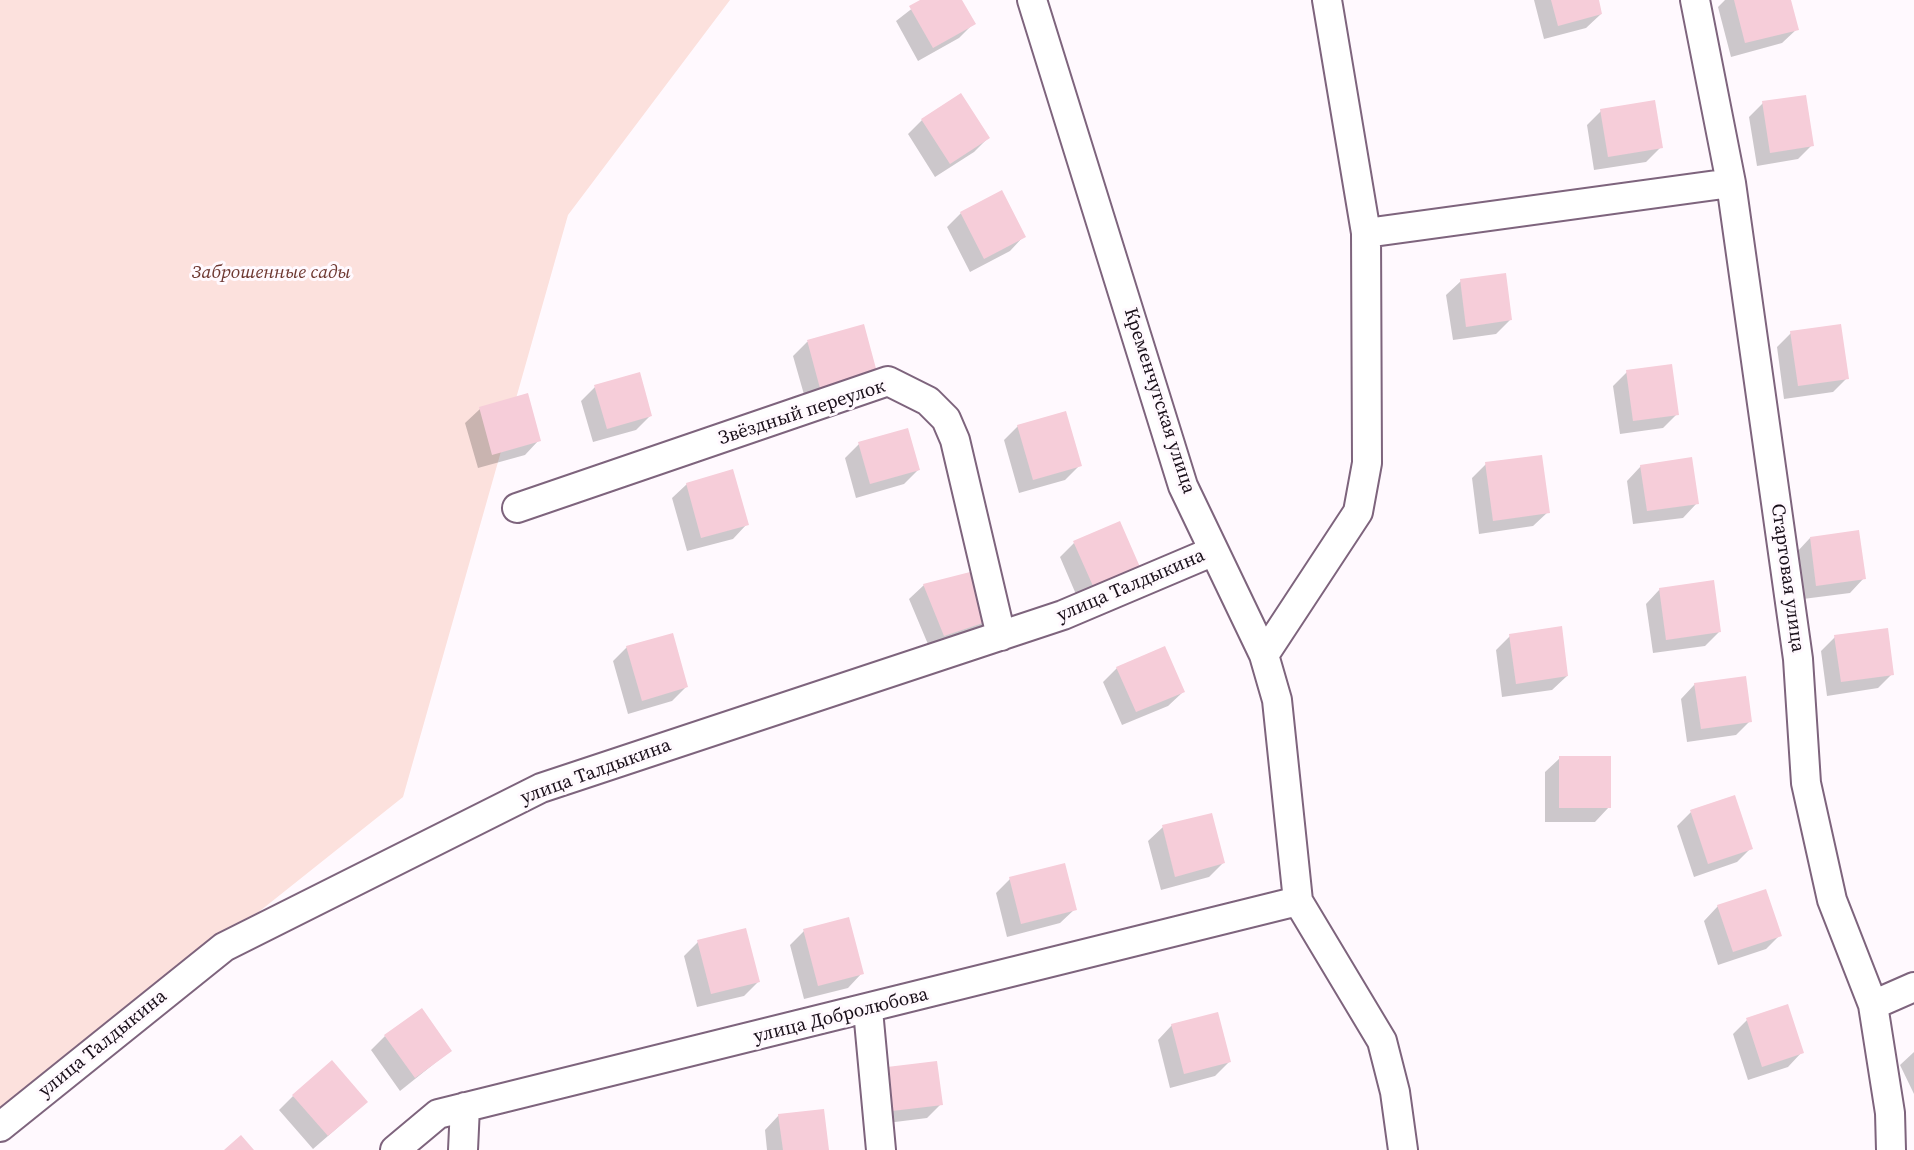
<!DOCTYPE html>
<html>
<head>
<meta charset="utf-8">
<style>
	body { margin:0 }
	canvas { display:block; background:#fff9fe }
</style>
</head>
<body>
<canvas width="1914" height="1150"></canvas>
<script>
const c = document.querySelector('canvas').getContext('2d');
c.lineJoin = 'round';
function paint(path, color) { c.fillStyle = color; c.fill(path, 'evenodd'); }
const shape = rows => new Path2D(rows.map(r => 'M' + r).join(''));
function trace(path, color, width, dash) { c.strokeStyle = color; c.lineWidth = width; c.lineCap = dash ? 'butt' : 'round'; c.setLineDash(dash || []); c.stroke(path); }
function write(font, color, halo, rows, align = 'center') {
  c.font = font + ' "Source Serif 4",serif'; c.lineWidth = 6; c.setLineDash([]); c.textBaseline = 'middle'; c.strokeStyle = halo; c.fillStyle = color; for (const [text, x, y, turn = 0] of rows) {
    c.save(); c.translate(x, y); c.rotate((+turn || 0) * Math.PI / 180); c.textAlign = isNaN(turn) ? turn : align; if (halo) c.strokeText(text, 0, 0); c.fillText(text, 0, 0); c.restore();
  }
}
const green = shape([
	[0,0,730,0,568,215,403,797,0,1118]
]);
const shadow = shape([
	[923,0,960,0,973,24,959,38,918,61,896,21],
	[1534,0,1597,0,1601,14,1586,28,1544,39],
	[1725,0,1789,0,1797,29,1782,43,1731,57,1718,7],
	[960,95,988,138,974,152,935,177,908,134,922,120],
	[1763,103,1812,145,1798,159,1757,166,1749,117],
	[1601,111,1661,147,1646,162,1594,170,1587,125],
	[961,213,1024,236,1010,251,970,272,947,227],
	[1461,281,1510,320,1496,334,1453,340,1446,295],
	[862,326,876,375,807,405,793,356,807,342],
	[1791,333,1847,378,1833,392,1784,399,1777,347],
	[1627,372,1677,414,1663,428,1620,434,1613,386],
	[595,387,650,416,636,430,593,442,581,401],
	[480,409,539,440,525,455,478,468,465,423],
	[1018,426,1080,465,1065,480,1019,493,1004,440],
	[859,444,918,470,904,484,856,498,845,458],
	[1486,464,1548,512,1533,526,1479,534,1472,478],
	[1641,466,1697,503,1683,518,1633,524,1627,481],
	[687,484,747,524,733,539,687,551,672,498],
	[1810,538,1864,578,1850,593,1803,599,1796,553],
	[1074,543,1138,566,1123,581,1078,599,1060,557],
	[924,585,990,619,976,633,930,649,909,599],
	[1660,589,1719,632,1705,646,1653,653,1646,604],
	[1510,636,1567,676,1552,690,1502,697,1496,650],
	[1835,637,1892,674,1878,688,1827,696,1821,651],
	[627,647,686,687,672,701,628,714,613,661],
	[1117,668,1183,692,1168,706,1122,725,1103,682],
	[1695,684,1750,721,1736,735,1687,742,1681,699],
	[1560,758,1609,807,1595,822,1545,822,1545,772],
	[1691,812,1751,848,1737,862,1694,877,1677,826],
	[1163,827,1223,863,1209,877,1161,890,1148,841],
	[1010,879,1075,909,1060,923,1007,937,996,893],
	[1718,906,1780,935,1766,949,1718,965,1704,921],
	[804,931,862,973,848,988,804,999,790,945],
	[698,942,758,982,744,996,697,1007,684,956],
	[1747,1020,1802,1052,1788,1067,1748,1080,1733,1034],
	[1172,1025,1229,1062,1215,1076,1170,1088,1158,1040],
	[385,1036,450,1051,400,1091,371,1050],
	[1914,1052,1914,1094,1900,1065],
	[888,1068,941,1104,927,1118,879,1124],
	[293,1096,351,1116,313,1149,279,1110],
	[779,1115,827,1150,767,1150,765,1130]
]);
const building = shape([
	[920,0,962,0,976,24,933,48,909,6],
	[1551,0,1599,0,1602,14,1558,26],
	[1734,0,1791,0,1799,30,1745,43],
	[961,93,990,138,950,164,921,119],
	[1806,95,1814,146,1770,153,1762,101],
	[1655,100,1663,148,1608,157,1600,109],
	[1002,190,1026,237,984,259,960,212],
	[1506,273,1512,320,1466,327,1460,279],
	[864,324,878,376,821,392,807,340],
	[1841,324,1849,379,1798,386,1790,331],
	[1672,364,1679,415,1633,421,1626,370],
	[640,372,652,416,607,429,594,385],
	[528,393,541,441,492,455,479,407],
	[1066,411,1082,466,1033,480,1017,425],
	[908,428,920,470,870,484,858,442],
	[1542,455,1550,513,1493,521,1485,462],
	[1692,457,1699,504,1647,511,1640,465],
	[733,469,749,525,701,538,686,483],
	[1120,521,1140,567,1093,586,1073,541],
	[1859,530,1866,579,1816,586,1810,537],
	[974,571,992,620,944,636,923,584],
	[1714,580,1721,632,1666,640,1659,588],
	[1562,626,1568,676,1516,684,1509,634],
	[1888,628,1894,675,1841,682,1834,635],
	[673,633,688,687,642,701,626,646],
	[1165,646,1185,692,1136,712,1116,667],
	[1746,676,1752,722,1701,729,1694,683],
	[1559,756,1611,756,1611,808,1559,808],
	[1735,795,1753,849,1708,864,1690,810],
	[1212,813,1225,863,1175,877,1162,825],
	[1065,863,1077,910,1021,924,1009,877],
	[1766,889,1782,936,1733,952,1717,905],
	[849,917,864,974,818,986,803,929],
	[746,928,760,982,711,994,697,940],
	[1788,1004,1804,1053,1762,1067,1746,1018],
	[422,1008,452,1051,415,1078,384,1035],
	[1218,1012,1231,1062,1184,1074,1171,1024],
	[332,1060,368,1102,328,1136,292,1095],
	[937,1061,943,1105,892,1111,887,1067],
	[824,1109,829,1150,783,1150,778,1114],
	[241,1135,254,1150,224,1150]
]);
const minor = shape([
	[1032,0,1183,486,1264,655,1277,700,1298,901,1382,1041,1395,1092,1403,1150],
	[1695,0,1731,183,1798,659,1806,783,1832,900,1873,1005,1890,1113,1891,1150],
	[1366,233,1731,183],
	[517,508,888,381,928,401,946,419,955,440,1001,636],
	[1264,655,1358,512,1367,463,1366,233,1327,0],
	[1873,1005,1914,987],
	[868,1010,881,1150],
	[0,1127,224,947,541,788,1063,615,1214,551],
	[395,1150,438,1114,1298,901],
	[463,1150,465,1107]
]);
const parkNames = [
	["Заброшенные сады",271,273]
];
const streetNames = [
	["Кременчугская улица",1159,401,72],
	["Звёздный переулок",802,413,-18],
	["Стартовая улица",1787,578,82],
	["улица Талдыкина",1131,586,-23],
	["улица Талдыкина",596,772,-20],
	["улица Добролюбова",841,1016,-14],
	["улица Талдыкина",103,1044,-39]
];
paint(green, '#fce1dd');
paint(shadow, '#0003');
paint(building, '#f6cdd9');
trace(minor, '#7e647d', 32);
trace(minor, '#fff', 28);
write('italic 19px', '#6d3730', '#fff9fe', parkNames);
write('19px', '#190f19', '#fff9fe', streetNames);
</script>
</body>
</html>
